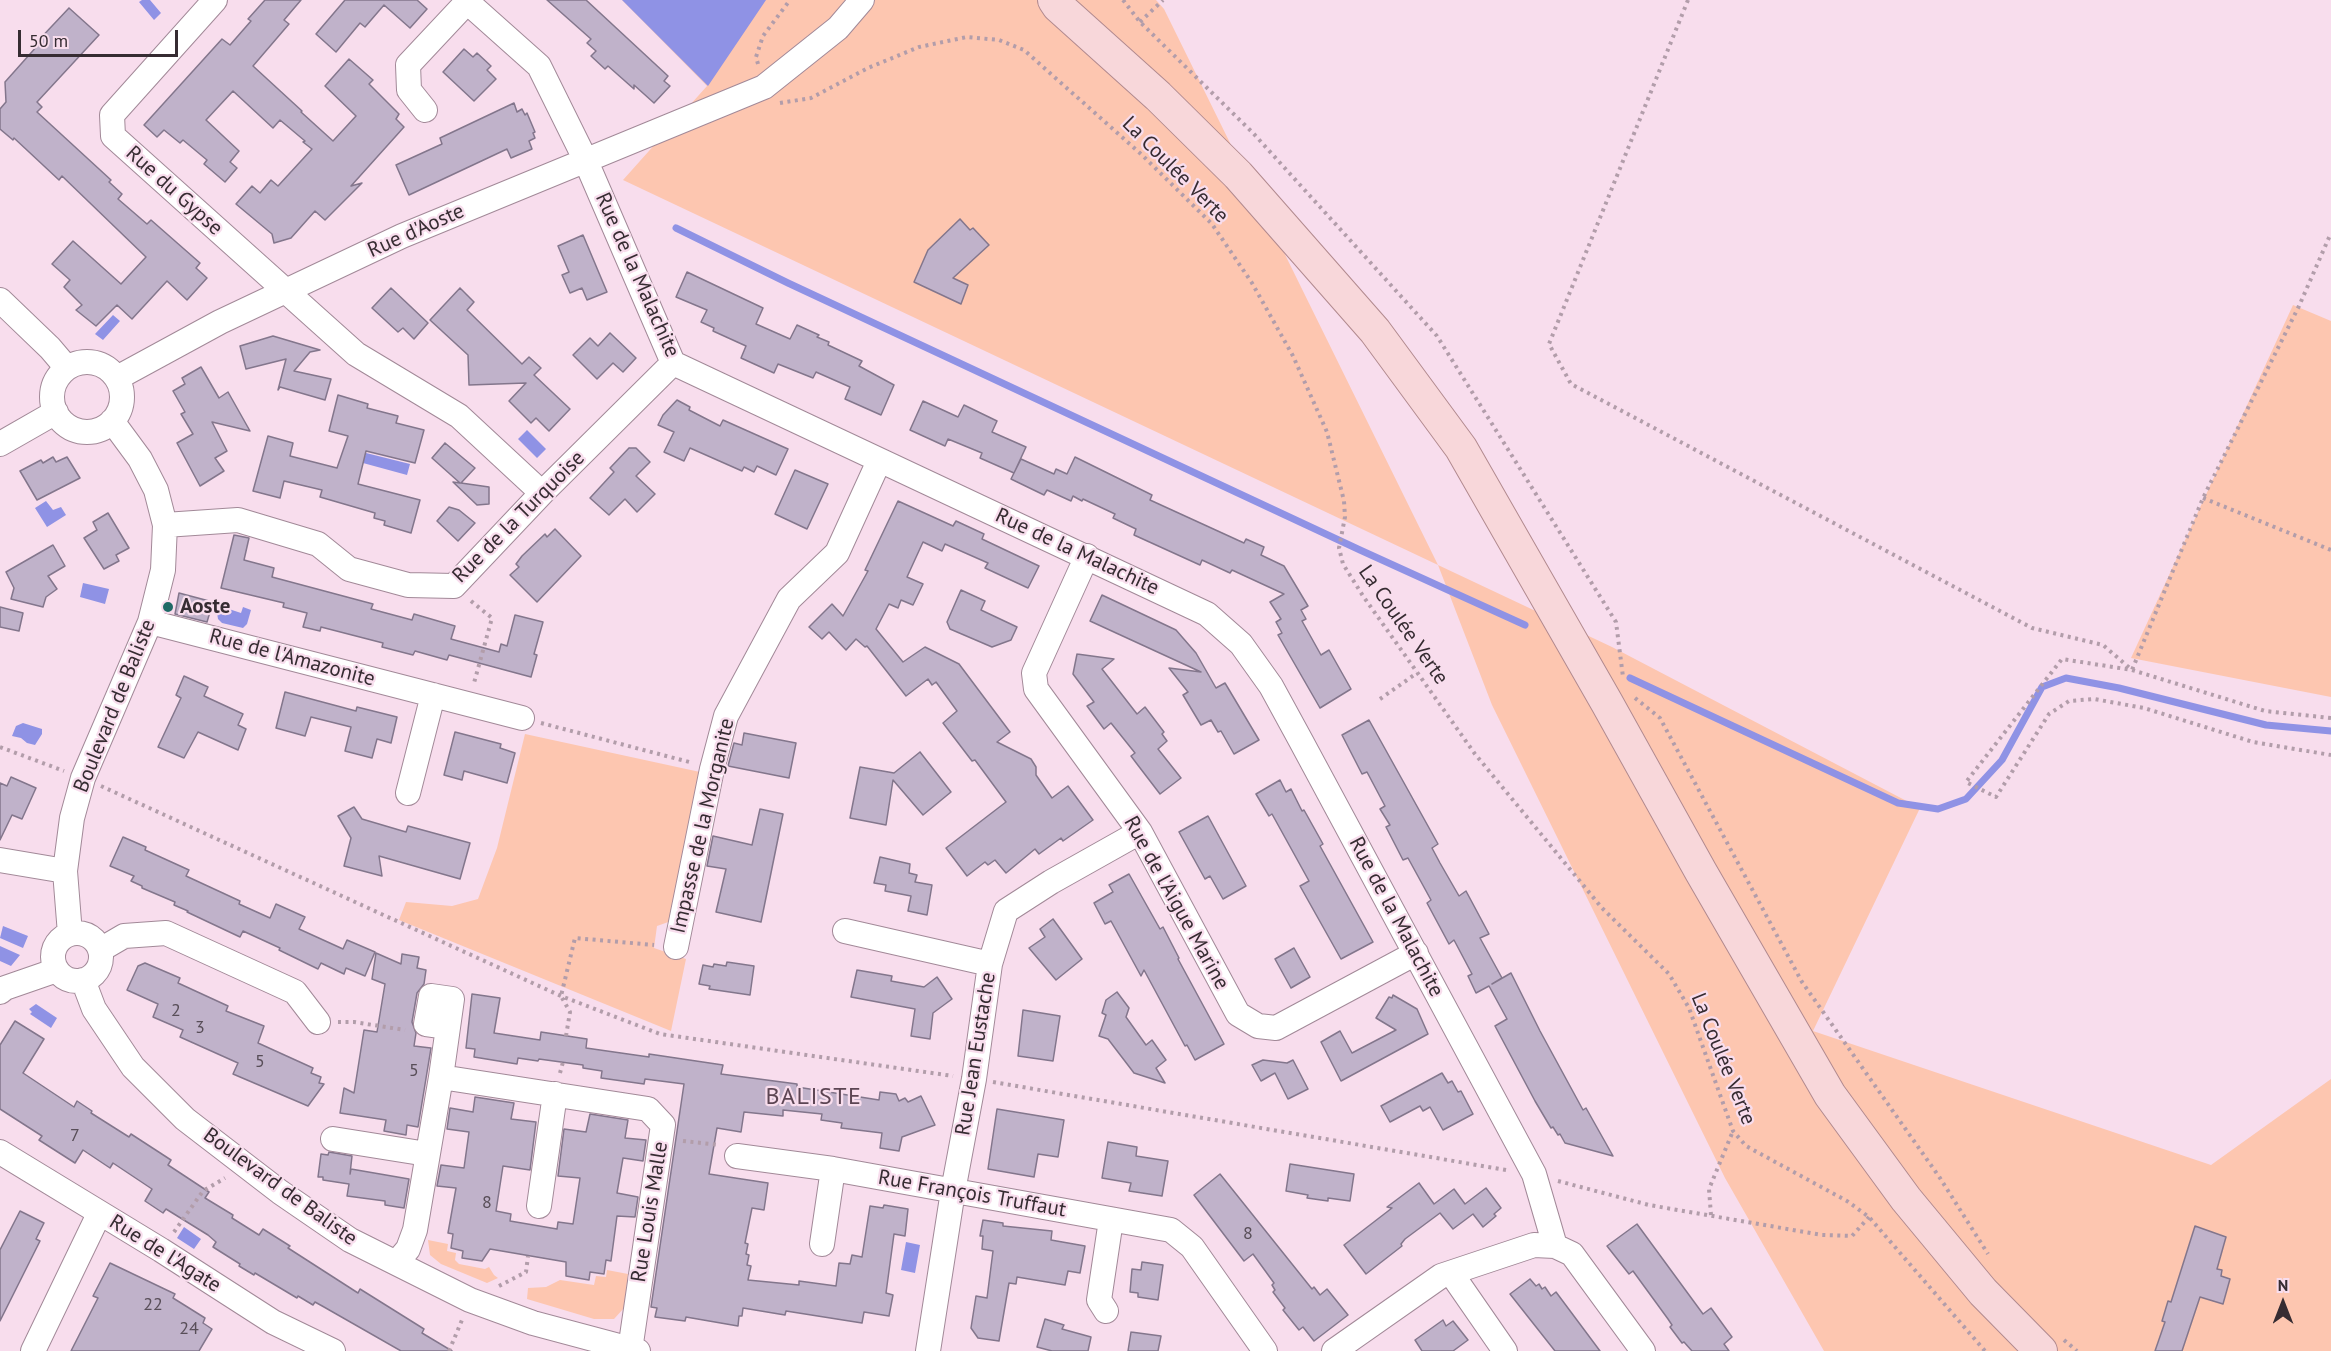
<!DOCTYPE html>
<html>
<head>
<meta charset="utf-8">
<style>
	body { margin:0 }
	#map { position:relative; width:2331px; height:1351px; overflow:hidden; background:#f8dded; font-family:"PT Sans",sans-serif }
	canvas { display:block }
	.north { position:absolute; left:2253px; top:1273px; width:60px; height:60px; -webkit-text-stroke:4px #f8dded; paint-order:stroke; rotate:0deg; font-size:16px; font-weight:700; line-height:24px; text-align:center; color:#362c32 }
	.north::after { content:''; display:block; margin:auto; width:21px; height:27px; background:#362c32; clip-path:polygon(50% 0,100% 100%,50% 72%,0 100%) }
	.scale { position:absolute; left:18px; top:30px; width:160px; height:27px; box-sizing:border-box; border:3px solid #362c32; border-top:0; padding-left:8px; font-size:18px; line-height:21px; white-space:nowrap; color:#362c32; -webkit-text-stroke:4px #f8dded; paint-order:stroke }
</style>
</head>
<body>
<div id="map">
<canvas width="2331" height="1351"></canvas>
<div class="north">N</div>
<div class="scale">50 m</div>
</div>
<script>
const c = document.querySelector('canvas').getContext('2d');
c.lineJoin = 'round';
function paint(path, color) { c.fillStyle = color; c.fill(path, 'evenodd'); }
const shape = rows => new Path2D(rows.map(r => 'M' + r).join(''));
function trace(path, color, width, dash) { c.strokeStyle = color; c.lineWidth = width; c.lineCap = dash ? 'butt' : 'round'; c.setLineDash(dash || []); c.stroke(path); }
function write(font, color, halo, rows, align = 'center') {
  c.font = font + ' "PT Sans",sans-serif'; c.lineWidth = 4.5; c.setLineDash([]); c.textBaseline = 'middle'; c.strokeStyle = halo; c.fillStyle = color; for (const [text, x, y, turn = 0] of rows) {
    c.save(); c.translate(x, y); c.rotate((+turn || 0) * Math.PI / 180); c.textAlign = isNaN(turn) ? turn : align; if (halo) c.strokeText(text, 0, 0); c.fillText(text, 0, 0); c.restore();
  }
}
const green = shape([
	[622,0,1156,0,1164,9,1438,565,1612,647,1920,808,1813,1031,2211,1165,2331,1079,2331,1351,1824,1351,1725,1178,1492,705,1438,565,623,180,707,86],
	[2293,305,2331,321,2331,697,2131,658],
	[525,734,700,772,674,920,657,926,654,948,686,959,671,1031,399,920,406,902,452,906,478,899,497,848],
	[428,1240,448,1244,447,1251,456,1253,455,1260,459,1264,485,1269,489,1267,494,1275,498,1278,487,1283,441,1264,430,1255],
	[607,1270,628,1274,624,1308,614,1319,594,1319,527,1299,528,1288,546,1287,560,1280,594,1285,596,1276,606,1277]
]);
const water = shape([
	[142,0,150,0,161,13,154,20,139,2],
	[622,0,766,0,708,86],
	[113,315,120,321,103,340,95,334],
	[527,430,546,449,537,458,518,439],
	[366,453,410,464,407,475,363,463],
	[46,501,53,510,61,507,66,515,47,527,35,508],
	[83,583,109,589,105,604,80,597],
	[243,607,251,610,247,624,243,628,222,623,218,619,217,613,221,609,226,608,241,613],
	[23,723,42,729,42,734,35,745,27,743,21,738,12,736,16,726],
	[3,926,28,936,23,948,0,938],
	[0,946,20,955,11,966,0,961],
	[36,1004,57,1018,51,1028,30,1014,32,1012,29,1009],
	[184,1227,201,1239,194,1249,177,1238],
	[906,1242,920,1245,915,1273,901,1270]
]);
const stream = shape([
	[676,228,788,283,1360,550,1525,625],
	[1630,678,1898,803,1938,809,1966,799,2002,760,2042,687,2066,678,2119,688,2266,725,2331,731]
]);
const building = shape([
	[265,0,301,0,284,20,289,24,253,66,302,111,301,112,333,141,356,116,325,86,349,59,373,80,369,84,399,114,396,119,404,127,351,186,362,183,325,220,315,211,291,238,274,243,272,234,236,204,252,186,260,193,271,180,278,186,312,149,303,142,305,141,280,120,273,128,233,91,206,120,239,151,230,162,237,168,225,182,204,164,207,160,183,140,180,143,164,130,157,137,144,125,222,39,230,45,251,21,248,19,265,0],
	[345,0,417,0,427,9,410,28,384,5,365,27,360,23,336,52,316,34,345,0],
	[547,0,586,0,668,76,664,81,670,86,654,103,634,85,634,89,608,66,605,69,591,56,596,51,587,43,591,39,547,0],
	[69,8,99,35,37,102,42,107,37,112,111,180,109,182,122,194,118,199,147,224,151,220,200,263,196,268,207,278,187,300,167,281,132,319,117,305,96,326,76,310,82,305,64,287,70,280,52,264,73,241,121,284,146,257,62,176,59,180,14,138,13,140,0,129,0,109,6,102,5,82,38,45,36,43,69,8],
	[464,49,473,57,477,53,491,66,487,70,496,79,474,101,443,72,464,49],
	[514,103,517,112,522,109,525,115,527,113,535,132,533,133,535,138,529,141,532,149,511,158,507,149,409,195,396,165,442,144,440,138,514,103],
	[960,219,970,230,973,228,989,245,953,278,968,285,961,304,914,282,928,250,960,219],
	[583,235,607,292,587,300,582,288,570,293,562,275,569,272,558,246,583,235],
	[687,272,763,308,756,324,790,339,797,325,819,335,817,337,829,342,828,345,862,361,859,366,894,385,881,415,845,399,850,387,816,372,813,378,778,364,774,373,741,358,746,346,713,331,714,328,701,322,707,310,676,297,687,272],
	[391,288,428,323,414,339,403,328,398,332,372,308,391,288],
	[460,288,474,302,467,310,522,364,529,357,541,368,534,375,570,409,549,431,536,418,531,423,509,401,526,383,469,385,468,355,430,320,460,288],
	[610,333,636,358,623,372,613,363,597,379,573,355,590,338,598,346,610,333],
	[273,336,320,350,310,352,294,371,331,379,325,400,280,387,278,390,286,359,246,369,240,346,273,336],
	[201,367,219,398,228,392,250,431,212,422,227,451,215,458,224,471,200,486,177,443,193,434,181,414,185,412,173,391,185,384,182,378,201,367],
	[338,395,368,404,367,408,398,416,396,423,424,430,415,463,366,451,358,484,420,500,411,533,384,525,385,521,374,518,375,513,320,497,322,490,284,481,280,498,253,491,268,436,293,443,290,456,337,468,348,436,329,431,338,395],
	[677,400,690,407,689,410,720,426,723,420,788,449,776,475,757,466,754,472,744,467,742,471,690,448,684,461,664,452,674,432,658,425,663,415,677,400],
	[923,401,958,417,964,405,997,421,992,432,1026,447,1014,473,980,458,982,453,948,439,945,446,910,430,923,401],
	[445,443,475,468,461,483,489,487,489,504,477,505,453,482,460,483,432,458,445,443],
	[629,448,636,448,650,462,636,476,655,494,637,512,625,499,609,515,590,498,614,472,610,468,629,448],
	[53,457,56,462,67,457,80,478,37,500,20,471,41,460,43,463,53,457],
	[1075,457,1152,495,1150,500,1244,543,1246,539,1264,547,1261,555,1284,566,1308,606,1301,610,1306,619,1302,621,1321,655,1329,650,1351,689,1320,708,1278,635,1282,633,1276,622,1281,619,1270,602,1284,594,1232,570,1230,573,1202,560,1200,565,1134,535,1136,529,1113,518,1115,514,1083,499,1082,501,1073,496,1071,501,1047,490,1044,495,1011,479,1021,459,1054,474,1056,469,1067,474,1075,457],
	[795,470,828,484,807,529,775,514,795,470],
	[898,501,953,526,956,521,984,534,982,539,1039,566,1028,588,985,568,988,563,945,544,942,551,923,542,907,577,923,584,913,605,901,600,898,608,889,604,876,629,903,662,925,647,959,664,1010,732,997,742,1031,759,1036,767,1036,775,1052,798,1068,786,1093,820,1063,841,1061,838,1039,854,1035,849,1006,873,995,860,988,865,985,862,967,876,946,848,1006,802,975,760,972,761,943,723,957,711,936,682,932,685,928,679,906,696,867,646,865,647,856,639,846,650,829,632,822,639,809,627,832,604,843,616,868,571,865,570,898,501],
	[449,507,459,510,475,523,458,541,437,521,449,507],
	[108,513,129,548,116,555,119,561,104,569,84,538,97,530,93,522,108,513],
	[555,529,581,556,537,602,510,575,519,567,516,564,522,556,545,534,547,537,555,529],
	[234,535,249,538,244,560,274,568,272,577,373,604,371,609,412,620,414,614,455,626,451,639,499,652,501,644,507,646,515,615,543,622,534,654,537,655,531,677,449,655,447,660,415,651,413,655,382,647,383,643,321,627,320,631,303,627,307,613,283,607,284,603,221,588,234,535],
	[53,545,65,566,48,576,57,589,46,597,43,607,11,599,14,588,6,572,53,545],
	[961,590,985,601,981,610,1017,627,1011,640,992,647,950,629,947,622,961,590],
	[179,593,213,602,207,622,175,614,179,593],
	[1102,595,1176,630,1196,653,1216,688,1225,683,1259,740,1234,754,1221,731,1218,732,1211,720,1201,725,1183,695,1188,692,1169,668,1201,672,1090,621,1102,595],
	[0,607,23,613,19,631,0,627,0,607],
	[1077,654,1114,659,1102,669,1137,714,1145,707,1164,732,1162,734,1167,741,1158,749,1181,778,1160,794,1137,764,1131,756,1135,753,1111,723,1104,729,1087,706,1094,702,1073,674,1077,654],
	[184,676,208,687,204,696,243,714,238,725,246,729,238,750,198,732,184,758,158,747,181,698,176,695,184,676],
	[285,692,356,711,357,707,397,717,391,743,377,739,372,758,345,751,351,727,311,717,305,736,276,728,285,692],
	[1369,720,1438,844,1432,848,1440,863,1459,896,1466,891,1489,934,1480,938,1502,978,1492,984,1511,973,1540,1031,1583,1110,1586,1108,1613,1156,1565,1143,1560,1134,1558,1135,1553,1127,1551,1128,1535,1101,1495,1026,1507,1019,1489,986,1476,993,1468,976,1472,974,1454,940,1449,944,1427,903,1431,900,1408,858,1403,860,1386,827,1390,825,1380,809,1385,806,1367,772,1362,774,1342,735,1369,720],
	[455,732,501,744,500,748,515,753,507,783,464,771,462,780,444,775,455,732],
	[744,733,796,743,789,778,728,766,734,743,742,745,744,733],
	[920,752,951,792,923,815,893,780,886,825,850,818,860,767,894,773,920,752],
	[11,777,36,788,22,819,12,815,0,840,0,783,7,786,11,777],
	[1280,780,1286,792,1291,789,1302,811,1304,810,1323,844,1320,846,1373,942,1341,959,1300,886,1309,881,1272,814,1269,816,1256,794,1280,780],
	[354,807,362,819,406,832,408,826,470,843,460,879,379,856,382,876,344,866,351,838,338,816,354,807],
	[760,809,783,814,761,922,716,912,726,869,707,866,713,836,752,845,760,809],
	[1208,816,1246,886,1223,899,1210,876,1205,879,1179,832,1208,816],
	[123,837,146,847,145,850,189,870,186,876,240,901,239,904,270,918,276,904,305,917,299,929,343,949,347,940,375,952,365,976,346,968,344,974,321,963,318,969,279,950,280,948,243,931,240,937,187,912,188,911,174,905,175,902,142,888,142,886,131,881,134,876,110,866,123,837],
	[880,857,910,864,909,873,917,875,915,882,932,885,927,915,908,911,911,896,885,891,886,885,874,883,880,857],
	[1129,874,1160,929,1163,927,1179,958,1178,959,1224,1044,1195,1060,1187,1045,1185,1046,1144,970,1141,976,1111,921,1105,924,1094,903,1113,892,1109,885,1129,874],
	[1053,919,1082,959,1056,980,1029,948,1045,937,1040,929,1053,919],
	[1294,948,1310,977,1291,988,1275,959,1294,948],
	[376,953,401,964,402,954,419,957,417,968,426,970,424,984,417,993,412,1022,416,1033,414,1046,431,1048,418,1127,407,1125,406,1135,384,1131,386,1120,340,1113,344,1088,354,1093,364,1030,377,1032,385,984,372,979,376,953],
	[727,962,754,966,750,995,709,989,710,986,699,984,703,965,713,967,714,964,726,966,727,962],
	[145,963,180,978,178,983,228,1006,226,1011,264,1026,258,1043,313,1068,311,1073,321,1077,319,1083,324,1084,308,1106,233,1074,238,1063,180,1037,183,1030,153,1017,158,1004,127,990,138,966,145,963],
	[857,970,892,976,891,981,924,987,937,977,952,999,933,1013,930,1039,911,1036,915,1009,851,997,857,970],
	[1117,992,1129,1008,1126,1017,1146,1045,1152,1040,1166,1060,1156,1068,1165,1083,1134,1073,1108,1039,1099,1036,1106,1015,1102,1013,1106,1000,1117,992],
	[472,994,500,998,494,1033,540,1040,541,1032,587,1039,586,1048,649,1057,649,1054,723,1065,721,1074,797,1084,797,1087,879,1100,880,1092,896,1094,899,1101,905,1098,908,1102,921,1096,935,1125,902,1137,899,1151,880,1148,882,1133,841,1128,842,1123,821,1120,822,1114,783,1110,783,1116,744,1112,741,1132,717,1128,709,1174,768,1183,764,1210,752,1208,745,1243,748,1244,746,1254,749,1255,747,1265,751,1266,748,1280,799,1285,799,1281,836,1286,839,1263,850,1264,852,1255,862,1257,870,1206,883,1208,884,1205,908,1209,905,1236,894,1234,886,1293,893,1295,889,1316,864,1312,862,1323,786,1311,785,1315,743,1308,742,1316,739,1316,738,1326,686,1317,685,1321,655,1317,657,1308,651,1307,684,1084,645,1079,644,1084,601,1078,602,1071,583,1068,583,1065,539,1059,538,1061,518,1058,517,1064,474,1057,475,1049,466,1048,472,994],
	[1393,995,1417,1009,1428,1034,1341,1081,1321,1042,1340,1031,1352,1053,1396,1030,1376,1018,1389,997,1392,998,1393,995],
	[1023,1010,1060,1016,1053,1061,1018,1056,1023,1010],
	[15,1021,44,1039,23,1073,74,1107,77,1101,92,1111,91,1113,129,1137,131,1134,171,1160,168,1165,209,1192,205,1198,233,1215,232,1218,259,1235,263,1229,290,1246,288,1248,358,1293,360,1289,424,1329,422,1333,452,1351,401,1351,324,1307,315,1302,313,1305,298,1296,297,1298,255,1273,254,1275,239,1266,240,1264,213,1247,216,1242,208,1235,166,1209,163,1213,145,1201,152,1189,113,1163,110,1168,83,1150,75,1163,39,1140,42,1136,0,1109,0,1045,15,1021],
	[1263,1060,1287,1063,1293,1060,1308,1089,1288,1099,1275,1073,1261,1081,1252,1065,1263,1060],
	[1442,1073,1448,1083,1452,1081,1458,1092,1461,1091,1473,1114,1443,1130,1430,1107,1423,1111,1420,1106,1390,1122,1381,1106,1442,1073],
	[475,1097,514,1103,511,1119,536,1122,530,1170,503,1166,496,1211,511,1214,510,1221,557,1229,558,1222,573,1224,580,1178,558,1176,564,1129,586,1132,590,1114,628,1120,625,1138,646,1140,643,1161,623,1158,617,1193,638,1197,635,1217,617,1216,611,1261,606,1260,604,1274,590,1272,589,1280,566,1276,566,1262,490,1249,482,1261,462,1258,463,1251,451,1248,453,1234,448,1233,456,1188,437,1186,441,1165,464,1168,469,1132,447,1129,450,1108,473,1112,475,1097],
	[997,1109,1064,1120,1058,1157,1038,1154,1034,1177,988,1169,997,1109],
	[1108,1142,1137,1147,1136,1156,1168,1161,1162,1196,1129,1191,1131,1183,1102,1178,1108,1142],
	[329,1152,352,1156,350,1174,351,1169,409,1179,404,1208,385,1205,385,1201,347,1196,349,1184,323,1180,323,1177,318,1177,321,1154,328,1155,329,1152],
	[1290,1164,1354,1174,1350,1201,1328,1198,1328,1201,1307,1198,1308,1195,1286,1191,1290,1164],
	[1220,1174,1312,1289,1314,1287,1320,1295,1327,1289,1348,1315,1314,1341,1303,1327,1299,1330,1283,1310,1285,1308,1273,1292,1275,1290,1272,1285,1274,1283,1253,1254,1244,1261,1194,1195,1220,1174],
	[1419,1183,1434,1204,1454,1189,1465,1204,1486,1188,1501,1208,1494,1214,1496,1216,1483,1227,1473,1214,1453,1229,1440,1213,1405,1239,1401,1244,1402,1246,1366,1274,1344,1245,1392,1208,1387,1207,1419,1183],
	[20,1211,44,1223,36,1239,40,1241,0,1321,0,1250,20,1211],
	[983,1220,1003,1223,1003,1226,1052,1231,1051,1240,1085,1246,1080,1273,1068,1271,1065,1285,1017,1277,1016,1284,1009,1283,999,1341,978,1338,971,1328,976,1296,987,1298,993,1251,982,1249,983,1236,980,1236,983,1220],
	[1637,1224,1703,1314,1711,1308,1732,1337,1724,1344,1729,1351,1692,1351,1684,1342,1682,1343,1670,1327,1672,1325,1668,1319,1633,1271,1629,1274,1607,1246,1637,1224],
	[2195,1226,2226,1237,2217,1269,2222,1270,2221,1276,2230,1279,2223,1304,2200,1297,2182,1351,2155,1351,2165,1322,2162,1321,2168,1301,2171,1302,2195,1226],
	[1142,1262,1163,1265,1158,1300,1138,1297,1138,1293,1130,1292,1132,1269,1141,1270,1142,1262],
	[110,1263,175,1294,173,1298,205,1318,203,1323,212,1329,199,1351,71,1351,98,1298,93,1296,110,1263],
	[1530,1279,1536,1286,1539,1284,1542,1289,1545,1287,1551,1296,1556,1292,1600,1351,1555,1351,1510,1294,1530,1279],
	[1045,1319,1064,1325,1062,1329,1091,1337,1088,1351,1052,1351,1037,1347,1045,1319],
	[1443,1320,1446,1326,1453,1321,1468,1340,1453,1351,1422,1351,1415,1340,1443,1320],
	[1131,1332,1161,1336,1158,1351,1128,1351,1131,1332]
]);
const path = shape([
	[1123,0,1140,22,1253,133,1437,336,1616,622,1623,677],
	[1688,0,1549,344,1571,384,2032,628,2103,645,2132,670,2203,498,2299,306,2331,233],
	[1140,22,1163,0],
	[758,64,756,57,763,36,790,0],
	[780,103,811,98,868,68,919,47,967,37,999,40,1024,50,1141,154,1212,224,1252,283,1293,356,1327,432,1344,501,1345,517,1339,548,1343,564,1363,596,1475,754,1602,908,1669,974,1689,1008,1733,1131,1746,1146,1847,1201,1869,1217,1985,1351],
	[2203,498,2331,550],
	[471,601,492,618,474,683],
	[1635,698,1660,718,1802,982,1940,1178,1988,1254],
	[1380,699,1417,673],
	[2331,718,2265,711,2132,670,2062,659,1966,782,1996,797,2049,714,2069,701,2094,699,2144,708,2253,742,2331,755],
	[541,723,693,763],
	[0,747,64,771],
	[101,786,561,996,660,1034,953,1076],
	[338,1022,354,1022,405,1030],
	[566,1036,570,1012,561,996,575,938,654,945],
	[560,1073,563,1062],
	[993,1082,1506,1170],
	[683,1141,720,1145],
	[1558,1181,1649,1205,1822,1235,1852,1236,1869,1217],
	[1711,1215,1709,1189,1733,1131],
	[174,1232,203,1191,225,1178],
	[499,1286,526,1272,528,1256],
	[2064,1340,2077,1351],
	[449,1351,462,1320]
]);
const minor = shape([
	[215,0,112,115,113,136,356,354,459,416,542,493],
	[465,0,539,66,585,159,673,363,1207,614,1241,644,1271,686,1301,741,1534,1174,1555,1246],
	[425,110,409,90,408,65,467,2],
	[0,300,50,348,67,368],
	'52 397a35 35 0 1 1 70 0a35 35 0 1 1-70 0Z',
	[117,378,220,322,402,236,764,87,838,28,862,0],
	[0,444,56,412],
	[165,525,238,520,318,544,349,569,408,585,454,586,542,493,673,363],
	[1087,556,1034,673,1036,689,1140,832,1238,1014,1258,1026,1276,1028,1416,953],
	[150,622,522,718],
	[408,793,433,695],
	[0,860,65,871],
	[845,931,990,964],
	'53 957a24 24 0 1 1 48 0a24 24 0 1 1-48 0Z',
	[70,934,65,871,72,818,83,778,150,622,163,570,165,525,156,490,140,459,112,421],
	[676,947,712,769,726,716,789,599,837,553,879,461],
	[100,950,124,936,166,933,295,992,318,1022],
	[83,980,94,1009,133,1067,185,1119,280,1192,350,1240,470,1300,533,1323,638,1351],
	[0,992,5,988,57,970],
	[441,1077,452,999,431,996,426,1024,448,1027],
	[333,1139,427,1154],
	[0,1152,161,1250,273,1322,333,1351],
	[737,1156,833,1169,1171,1230,1192,1247,1265,1351],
	[539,1206,555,1094],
	[822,1244,833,1169],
	[397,1262,408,1249,415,1230,441,1077,648,1109,663,1125,630,1350],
	[1451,1273,1505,1351],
	[1106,1311,1099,1300,1111,1220],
	[33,1351,99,1214],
	[928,1351,953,1191,974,1079,990,964,1006,911,1051,882,1140,832],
	[1334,1351,1441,1276,1534,1245,1555,1246,1572,1254,1643,1351]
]);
const major = shape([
	[1054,0,1058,6,1158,96,1238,175,1375,331,1461,448,1607,703,1701,872,1830,1095,1906,1199,1983,1292,2041,1351]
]);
const markers = [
	[168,607,6,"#1f6a66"]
];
const numberNames = [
	["2",176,1011],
	["3",200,1028],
	["5",260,1062],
	["5",414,1071],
	["7",75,1136],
	["8",487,1203],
	["8",1248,1234],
	["22",153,1305],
	["24",189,1329]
];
const streetNames = [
	["La Coulée Verte",1175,170,45],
	["Rue du Gypse",174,191,42],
	["Rue d'Aoste",416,231,-24],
	["Rue de la Malachite",637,275,66],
	["Rue de la Turquoise",519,517,-45],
	["Rue de la Malachite",1077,552,25],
	["La Coulée Verte",1403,625,55],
	["Rue de l'Amazonite",292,658,15],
	["Boulevard de Baliste",115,706,-68],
	["Impasse de la Morganite",703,826,-77],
	["Rue de l'Aigue Marine",1176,903,61],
	["Rue de la Malachite",1396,917,62],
	["Rue Jean Eustache",976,1054,-81],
	["La Coulée Verte",1723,1059,68],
	["Boulevard de Baliste",280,1187,36],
	["Rue François Truffaut",972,1194,10],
	["Rue Louis Malle",650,1212,-81],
	["Rue de l'Agate",165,1254,32]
];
const poiNames = [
	["Aoste",180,607]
];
const quarterNames = [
	["BALISTE",814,1097]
];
paint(green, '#fdc6b0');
paint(water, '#8f92e5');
trace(stream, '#8f92e5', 7);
paint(building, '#c0b2ca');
trace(building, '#83768c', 1.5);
trace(minor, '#a28998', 26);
trace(major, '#b28a8f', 34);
trace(path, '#b29daa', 4, [3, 4.5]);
trace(minor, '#fff', 24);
trace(major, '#f8d7da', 32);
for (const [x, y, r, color] of markers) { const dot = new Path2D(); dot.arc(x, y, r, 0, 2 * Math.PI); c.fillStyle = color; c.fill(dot); trace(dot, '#f8dded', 2); }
write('18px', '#584e58', null, numberNames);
write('21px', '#362c32', '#f8dded', streetNames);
write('bold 21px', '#362c32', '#f8dded', poiNames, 'left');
c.letterSpacing = '1.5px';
write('24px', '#5c4553', '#f8dded', quarterNames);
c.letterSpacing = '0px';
</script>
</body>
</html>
